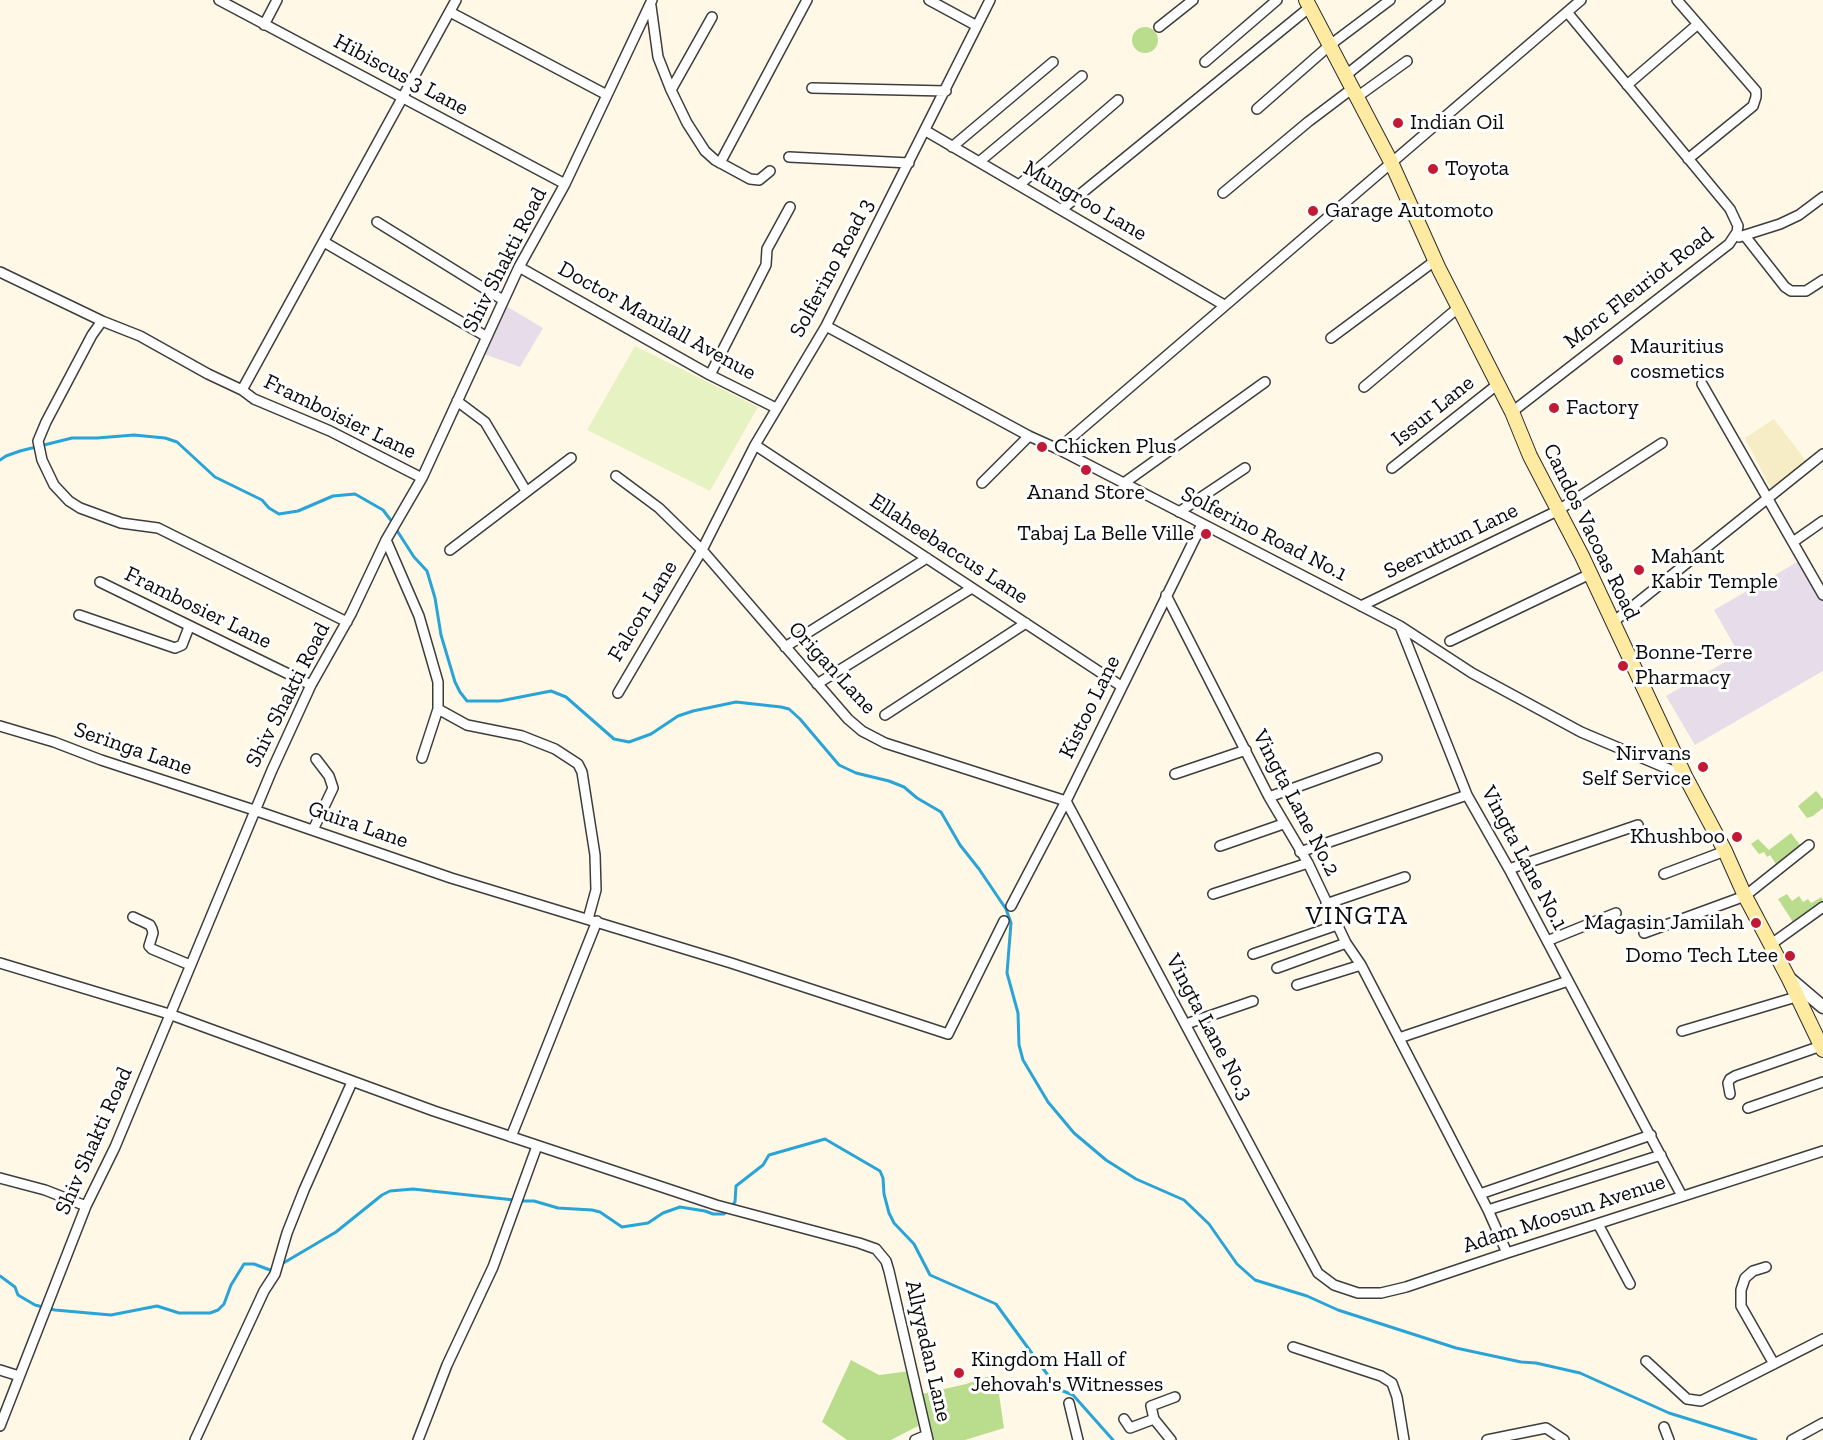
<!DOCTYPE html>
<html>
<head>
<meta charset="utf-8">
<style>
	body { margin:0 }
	canvas { display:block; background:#fff8e7 }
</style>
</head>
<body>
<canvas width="1823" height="1440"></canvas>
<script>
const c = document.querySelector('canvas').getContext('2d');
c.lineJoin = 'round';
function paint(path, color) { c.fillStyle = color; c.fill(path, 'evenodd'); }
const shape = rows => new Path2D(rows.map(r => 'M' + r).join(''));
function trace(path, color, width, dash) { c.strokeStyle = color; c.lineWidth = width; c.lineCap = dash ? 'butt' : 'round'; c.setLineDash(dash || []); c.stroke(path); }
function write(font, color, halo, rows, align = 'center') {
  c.font = font + ' "Zilla Slab",serif'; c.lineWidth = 6; c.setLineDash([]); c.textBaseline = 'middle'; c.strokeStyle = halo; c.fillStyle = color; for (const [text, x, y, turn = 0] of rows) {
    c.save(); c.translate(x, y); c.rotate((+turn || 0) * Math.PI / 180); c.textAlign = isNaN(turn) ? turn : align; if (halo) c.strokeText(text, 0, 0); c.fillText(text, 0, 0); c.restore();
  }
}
const industrial = shape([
	[506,306,543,328,520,367,484,354],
	[1799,561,1823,601,1823,671,1695,745,1666,696,1739,654,1714,610]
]);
const farmland = shape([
	[1774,419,1807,462,1771,489,1745,438]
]);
const forest = shape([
	'1132 40a13 13 0 1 1 26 0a13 13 0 1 1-26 0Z',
	[1816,791,1823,799,1823,808,1813,816,1807,818,1798,806],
	[1791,833,1800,845,1776,864,1770,855,1767,857,1764,852,1759,854,1751,844,1758,839,1769,850],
	[1787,894,1792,901,1799,896,1803,902,1808,899,1811,903,1822,897,1823,902,1793,922,1778,899],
	[851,1360,879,1375,910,1371,918,1426,891,1440,847,1440,822,1422],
	[996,1374,1004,1428,965,1440,931,1440,922,1394,966,1384]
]);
const pitch = shape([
	[635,346,758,407,710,491,587,430]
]);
const stream = shape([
	[0,460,6,456,20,451,72,438,97,438,134,435,165,438,177,442,215,477,262,500,269,508,279,514,298,511,333,496,355,494,383,510,393,523],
	[396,529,414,557,427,571,435,598,441,635,455,682,460,692,467,701,500,701,551,691,566,697,614,739,629,742,651,734,678,716,693,711,736,702,781,707,789,709,800,719,839,765,856,773,889,781,904,787,917,798,941,812,960,845,979,869,1006,909,1011,923,1007,973,1018,1013,1019,1045,1023,1060,1048,1102,1074,1133,1106,1160,1136,1179,1184,1200,1209,1224,1237,1264,1255,1280,1307,1296,1338,1310,1456,1348,1521,1362,1536,1363,1580,1373,1669,1413,1756,1440],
	[520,1201,534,1201,558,1208,592,1210,600,1212,622,1227,648,1223,663,1213,680,1207,705,1211,713,1214,724,1214,735,1202,736,1186,763,1165,769,1155,825,1139,880,1171,883,1178,884,1194,889,1213,894,1223,914,1244,930,1275,996,1304,1058,1389,1073,1395,1113,1440],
	[280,1265,336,1232,382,1195,390,1191,413,1189,514,1200],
	[0,1276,15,1287,18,1295,35,1305,55,1310,111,1315,157,1306,179,1313,210,1313,218,1310,224,1304,231,1285,244,1264,254,1264,270,1270,274,1268]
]);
const minor = shape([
	[219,0,565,184],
	[929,0,977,26],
	[1677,0,1756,91,1756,97,1753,106,1688,159],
	[651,6,658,57,671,90,687,123,705,151,715,160,750,179,759,180,770,171],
	[450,12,607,95],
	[264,25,277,0],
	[1159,27,1193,0],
	[1205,62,1277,0],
	[1346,75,1440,0],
	[1627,85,1698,24],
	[812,88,946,91],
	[671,90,712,17],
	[1357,97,1407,61],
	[1257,109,1330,45,1390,0],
	[926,131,1224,305],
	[952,147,1053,62],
	[789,157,909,163],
	[979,162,1082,76],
	[720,163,807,0],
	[1019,185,1118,100],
	[1223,193,1308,122,1353,88],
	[1061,210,1310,7],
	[377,222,503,300],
	[1745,236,1785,287,1791,291,1806,291,1823,280],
	[1739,237,1780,224,1799,215,1823,197],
	[324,242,487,337],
	[519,267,710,375,776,408],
	[0,272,102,321],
	[826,326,1029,436,1058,449,1400,626,1472,673,1581,732,1685,776],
	[1331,338,1436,260],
	[710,375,766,265,767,249,790,207],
	[1702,384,1823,595],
	[1364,387,1459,307],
	[242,390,456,0],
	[457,401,485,422,526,491],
	[1512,412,1729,244,1737,232,1738,226,1730,209,1567,12],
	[755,445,1121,686],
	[1058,449,1581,0],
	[1392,468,1498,384],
	[616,476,659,508,702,550,848,719,862,731,885,743,1066,801],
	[982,483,1029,436],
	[1124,483,1265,382],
	[1179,512,1245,468],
	[386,540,419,616,438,682,438,709,422,758],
	[1793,542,1823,521],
	[450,550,571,458],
	[100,582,311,685],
	[1166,595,1269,797,1308,863,1346,943,1361,965,1488,1210,1507,1253],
	[1361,606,1557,511,1662,443],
	[79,615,175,648,182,645,189,627],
	[347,622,158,528,121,523,80,508,69,501,54,485,42,460,38,441,46,422,92,335,102,321,140,336,208,374,242,390,254,399,330,431,422,478],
	[1612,623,1823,454],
	[1400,626,1467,795,1509,869,1682,1196],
	[1450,641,1590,574],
	[785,647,927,558],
	[817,684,972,588],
	[618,693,702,550,755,445,826,326,990,0],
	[438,709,467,725,522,736,555,749,578,764,582,772,595,855,596,890,588,919],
	[885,715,1026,623],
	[0,726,54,742,101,760,254,810,451,878,731,963,948,1034,1004,921],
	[1175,774,1246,750],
	[1269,797,1377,758],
	[1066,801,1318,1273,1334,1285,1358,1293,1381,1293,1406,1287,1507,1253,1823,1151],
	[313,830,333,788,329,776,316,759],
	[1220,846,1283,824],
	[1300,852,1467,795],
	[1509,869,1638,825],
	[1664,874,1725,851],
	[1213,894,1308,863],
	[1326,904,1405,877],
	[1011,906,1066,801,1202,524],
	[133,917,150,925,152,929,153,933,149,946,152,949,190,965],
	[1644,933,1745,896,1809,845],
	[1547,941,1616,913],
	[1770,945,1823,907],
	[1253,954,1337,925],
	[0,963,169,1014,434,1111,716,1205,859,1243,876,1249,886,1261,889,1271,928,1440],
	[1277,968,1346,943],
	[1297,985,1361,965],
	[1186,1024,1253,1001],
	[1682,1031,1796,997],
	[1399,1038,1568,981],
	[1730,1094,1728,1083,1730,1079,1735,1076,1821,1046],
	[1748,1108,1823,1082],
	[511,1137,597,921],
	[0,1178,45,1190,86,1206],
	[1480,1194,1651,1135],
	[1488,1210,1661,1155],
	[1598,1224,1630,1284],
	[1766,1267,1753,1271,1745,1278,1741,1290,1741,1306,1774,1364],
	[1293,1347,1381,1376,1392,1383,1397,1397,1404,1440],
	[1646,1361,1687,1399,1701,1401,1823,1339],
	[0,1370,19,1376],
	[1069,1403,1078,1440],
	[1124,1419,1130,1428,1154,1419,1171,1440],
	[1154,1419,1151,1406,1175,1397],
	[0,1426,86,1206,115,1147,272,770,311,685,351,614,386,540,422,478,519,267,565,184,652,0],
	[1664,1427,1669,1440],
	[195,1440,264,1291,275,1274,287,1233,304,1190,352,1082],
	[418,1440,447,1365,493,1267,537,1146],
	[915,1440,927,1435],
	[1487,1440,1546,1428,1564,1440],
	[1792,1440,1823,1423]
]);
const tertiary = shape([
	[1790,979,1823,1007]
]);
const secondary = shape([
	[1306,0,1391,162,1439,269,1512,412,1530,456,1582,556,1685,776,1725,851,1745,896,1789,979,1823,1050]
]);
const markers = [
	[1398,123,6,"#c21a35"],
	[1433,169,6,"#c21a35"],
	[1313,211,6,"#c21a35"],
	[1618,360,6,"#c21a35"],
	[1554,408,6,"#c21a35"],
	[1042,447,6,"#c21a35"],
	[1086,470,6,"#c21a35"],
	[1206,534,6,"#c21a35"],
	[1639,570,6,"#c21a35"],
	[1623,666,6,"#c21a35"],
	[1703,767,6,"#c21a35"],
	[1737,837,6,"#c21a35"],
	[1756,923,6,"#c21a35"],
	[1790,956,6,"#c21a35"],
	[959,1373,6,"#c21a35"]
];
const streetNames = [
	["Hibiscus 3 Lane",401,75,28],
	["Mungroo Lane",1085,201,30],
	["Shiv Shakti Road",505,260,-63],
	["Solferino Road 3",832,268,-62],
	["Morc Fleuriot Road",1639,288,-38],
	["Doctor Manilall Avenue",657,321,29],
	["Issur Lane",1433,411,-39],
	["Framboisier Lane",340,417,26],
	["Candos Vacoas Road",1591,532,64],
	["Solferino Road No.1",1264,534,27],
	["Seeruttun Lane",1451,541,-26],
	["Ellaheebaccus Lane",949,549,33],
	["Frambosier Lane",198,608,26],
	["Falcon Lane",643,611,-59],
	["Origan Lane",832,668,47],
	["Shiv Shakti Road",288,695,-63],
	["Kistoo Lane",1090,707,-64],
	["Seringa Lane",133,749,19],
	["Vingta Lane No.2",1296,803,62],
	["Guira Lane",358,825,19],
	["Vingta Lane No.1",1524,858,62],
	["Vingta Lane No.3",1209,1027,62],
	["Shiv Shakti Road",94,1141,-66],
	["Adam Moosun Avenue",1564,1214,-18],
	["Allyyadan Lane",928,1351,77]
];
const poiNames = [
	["Indian Oil",1410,123],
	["Toyota",1445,169],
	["Garage Automoto",1325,211],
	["Mauritius",1630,347],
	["cosmetics",1630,372],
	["Factory",1566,408],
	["Chicken Plus",1054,447],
	["Anand Store",1086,493,"center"],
	["Tabaj La Belle Ville",1194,534,"right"],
	["Mahant",1651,557],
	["Kabir Temple",1651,582],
	["Bonne-Terre",1635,653],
	["Pharmacy",1635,678],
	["Nirvans",1691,754,"right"],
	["Self Service",1691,779,"right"],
	["Khushboo",1725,837,"right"],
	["Magasin Jamilah",1744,923,"right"],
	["Domo Tech Ltee",1778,956,"right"],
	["Kingdom Hall of",971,1360],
	["Jehovah's Witnesses",971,1385]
];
const quarterNames = [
	["VINGTA",1357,917]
];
paint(industrial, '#e7ddea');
paint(farmland, '#f6edc6');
paint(forest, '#badd8d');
paint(pitch, '#e6f2c1');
trace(stream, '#2aa4d6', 3);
trace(minor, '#3d3d3d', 12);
trace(tertiary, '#3d3d3d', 15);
trace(secondary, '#2c2c2c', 16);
trace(minor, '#fff', 9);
trace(tertiary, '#fff', 12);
trace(secondary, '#ffeaa2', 14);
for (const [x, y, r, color] of markers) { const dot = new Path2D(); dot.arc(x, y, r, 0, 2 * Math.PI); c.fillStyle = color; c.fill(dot); trace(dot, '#fff', 2); }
write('22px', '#0a0a0a', '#fff', streetNames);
write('22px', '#0a0a0a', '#fff', poiNames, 'left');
c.letterSpacing = '1.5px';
write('26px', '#0a0a0a', '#fff', quarterNames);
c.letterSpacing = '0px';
</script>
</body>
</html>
